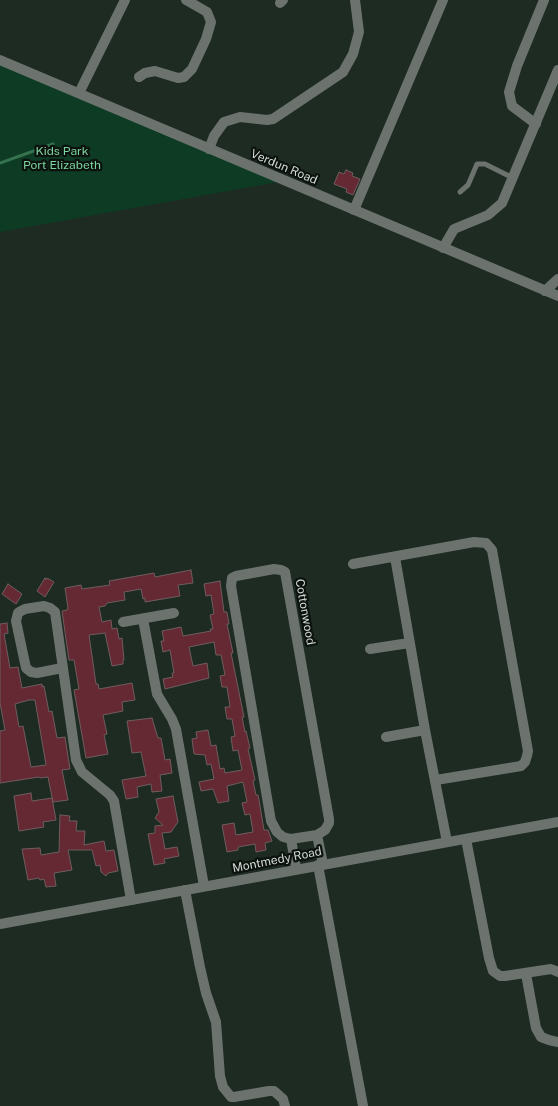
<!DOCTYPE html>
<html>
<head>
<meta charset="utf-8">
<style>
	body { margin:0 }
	canvas { display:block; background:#1d2b22 }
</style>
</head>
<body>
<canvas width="558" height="1106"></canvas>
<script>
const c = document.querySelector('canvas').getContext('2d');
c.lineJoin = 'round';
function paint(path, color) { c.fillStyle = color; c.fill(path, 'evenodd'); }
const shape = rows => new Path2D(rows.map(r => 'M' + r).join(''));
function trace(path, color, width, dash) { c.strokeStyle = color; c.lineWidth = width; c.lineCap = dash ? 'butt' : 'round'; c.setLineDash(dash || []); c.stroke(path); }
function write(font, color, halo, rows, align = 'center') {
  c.font = font + ' "Public Sans",sans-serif'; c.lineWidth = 4.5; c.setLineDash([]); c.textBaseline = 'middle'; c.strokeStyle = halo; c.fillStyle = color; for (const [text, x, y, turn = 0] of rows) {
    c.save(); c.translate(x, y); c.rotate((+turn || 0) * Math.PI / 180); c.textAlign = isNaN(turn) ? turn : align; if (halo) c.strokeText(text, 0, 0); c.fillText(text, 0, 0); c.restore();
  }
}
const green = shape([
	[0,65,278,182,0,232]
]);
const stream = shape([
	[0,163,53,144]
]);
const building = shape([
	[346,170,353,173,352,176,360,179,353,195,346,192,347,189,334,184,339,172,344,174,346,170],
	[191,570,193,583,178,585,180,596,145,602,145,598,143,599,141,589,124,592,125,600,107,603,105,606,99,607,102,622,111,620,112,629,117,628,119,639,122,638,124,660,123,660,123,664,112,666,105,633,89,635,96,684,98,684,99,689,132,683,135,700,122,702,123,711,103,715,107,734,104,735,108,754,86,758,74,690,79,689,74,660,69,660,62,611,67,610,68,608,65,588,81,585,82,589,110,585,109,581,154,573,155,577,191,570],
	[45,578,46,580,47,578,54,582,45,597,37,591,45,578],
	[220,581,224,612,227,612,229,624,227,624,233,653,231,653,244,717,242,717,245,732,246,731,250,748,248,749,255,780,253,781,256,795,258,795,259,800,264,830,268,830,272,841,265,843,266,850,256,852,255,844,238,847,238,850,227,852,222,825,234,823,236,835,253,832,250,814,245,815,242,803,247,802,243,782,227,786,229,801,218,803,213,789,201,791,199,782,214,779,211,764,207,765,205,755,194,754,192,739,197,738,196,732,208,730,211,746,216,745,220,769,224,768,225,773,242,770,238,750,233,751,231,737,235,736,232,719,227,719,225,707,230,707,227,687,222,687,220,676,225,675,221,655,216,655,214,642,189,647,193,666,207,663,209,678,165,689,163,679,173,677,172,673,174,673,170,650,163,652,161,641,164,641,162,631,181,627,183,636,211,631,210,629,213,629,210,615,214,614,211,595,206,596,204,584,220,581],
	[8,584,22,594,16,604,2,594,8,584],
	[7,623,8,633,4,634,10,668,18,667,22,688,42,684,42,687,44,686,49,712,52,711,57,738,65,737,70,769,62,770,68,800,53,802,48,777,40,778,39,777,0,783,0,731,5,730,0,703,0,624,7,623],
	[29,700,35,700,46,765,31,767,23,726,19,727,15,704,29,700],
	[152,718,158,738,161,738,165,760,170,759,172,773,160,775,162,791,152,792,151,784,137,787,138,797,126,799,122,780,146,776,141,752,132,753,127,721,152,718],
	[31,793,32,801,52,798,56,820,43,822,44,827,19,831,14,796,31,793],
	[173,796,178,822,171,832,162,833,165,849,177,847,179,856,164,859,165,863,154,865,148,834,155,833,155,826,163,825,155,818,159,812,156,799,173,796],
	[60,815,70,816,69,821,77,821,76,831,85,831,84,845,104,841,106,851,114,850,118,871,108,873,106,876,101,872,100,865,96,866,92,850,68,850,72,870,54,873,56,886,46,887,44,879,40,880,39,878,28,880,22,849,40,848,41,855,59,852,60,815]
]);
const service = shape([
	[460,192,468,185,477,164,485,164,513,178]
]);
const minor = shape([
	[280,3,283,0],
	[139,77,145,73,155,71,178,78,184,77,192,69,206,39,211,22,207,12,186,0],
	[79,93,125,0],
	[536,124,512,106,509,92,517,66,544,0],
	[209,149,214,136,224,122,240,117,267,120,273,119,343,72,353,54,359,32,355,0],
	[354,210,443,0],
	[443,248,454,229,488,215,502,203,558,70],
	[545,291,558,279],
	[395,557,425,730,447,842],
	[353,564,474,542,486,543,492,550,528,751,527,756,525,762,521,766,436,780],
	[274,569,281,570,285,572,329,819,329,823,325,830,317,835,291,839,283,837,277,832,271,821,231,586,232,578,236,576,274,569],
	[143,619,157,694,172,719,176,729,204,886],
	[123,622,174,613],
	[370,649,409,643],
	[62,668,37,673,31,672,26,668,16,621,18,613,21,611,25,609,44,606,50,608,55,612,76,760,82,772,110,795,114,801,131,900],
	[386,737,425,730],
	[317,835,323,864],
	[291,839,296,868],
	[466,839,489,958,493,971,500,976,505,976,551,969,558,972],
	[318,865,363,1106],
	[185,890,200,967,206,993,216,1022,220,1076,223,1087,231,1097,234,1097,269,1091,274,1091,283,1099,285,1106],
	[526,974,536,1028,541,1037,549,1040,558,1042]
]);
const tertiary = shape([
	[0,60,558,296],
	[0,924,558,822]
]);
const parkNames = [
	["Kids Park",62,151],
	["Port Elizabeth",62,165]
];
const streetNames = [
	["Verdun Road",284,167,23],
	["Cottonwood",305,612,80],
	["Montmedy Road",277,860,-11]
];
paint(green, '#0d3b23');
trace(stream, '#35724e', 3);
paint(building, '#652934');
trace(building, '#6f5c5e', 1);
trace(service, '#6c736e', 5);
trace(minor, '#6c736e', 10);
trace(tertiary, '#6c736e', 10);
write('12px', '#7cd49e', '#0c120e', parkNames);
write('12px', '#d0d9d3', '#0c120e', streetNames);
</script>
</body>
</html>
